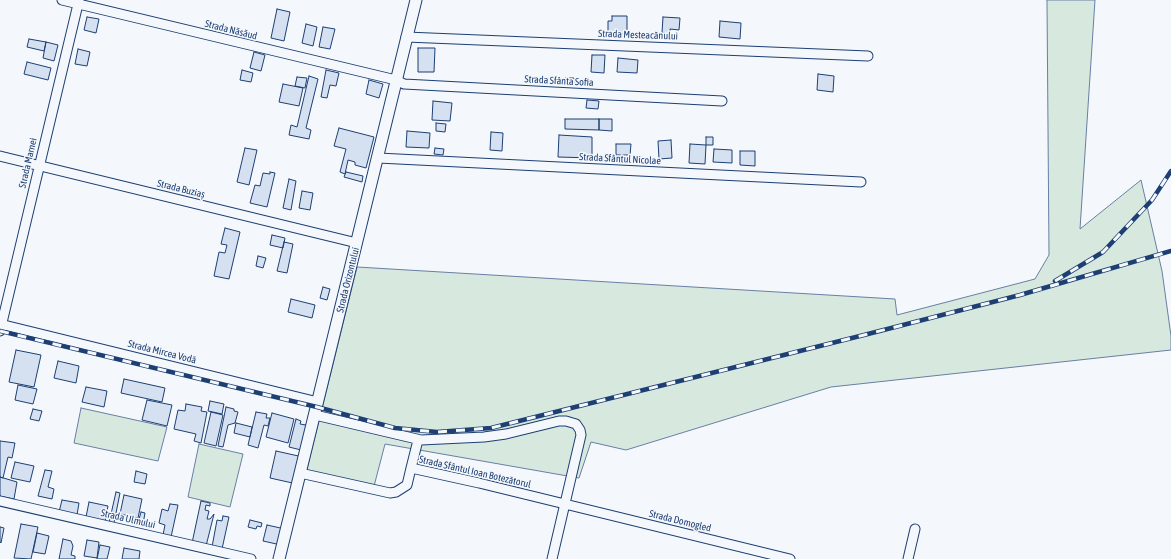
<!DOCTYPE html>
<html>
<head>
<meta charset="utf-8">
<style>
	body { margin:0 }
	canvas { display:block; background:#f4f7fb }
</style>
</head>
<body>
<canvas width="1171" height="559"></canvas>
<script>
const c = document.querySelector('canvas').getContext('2d');
c.lineJoin = 'round';
function paint(path, color) { c.fillStyle = color; c.fill(path, 'evenodd'); }
const shape = rows => new Path2D(rows.map(r => 'M' + r).join(''));
function trace(path, color, width, dash) { c.strokeStyle = color; c.lineWidth = width; c.lineCap = dash ? 'butt' : 'round'; c.setLineDash(dash || []); c.stroke(path); }
function write(font, color, halo, rows, align = 'center') {
  c.font = font + ' "Asap Condensed",sans-serif'; c.lineWidth = 3; c.setLineDash([]); c.textBaseline = 'middle'; c.strokeStyle = halo; c.fillStyle = color; for (const [text, x, y, turn = 0] of rows) {
    c.save(); c.translate(x, y); c.rotate((+turn || 0) * Math.PI / 180); c.textAlign = isNaN(turn) ? turn : align; if (halo) c.strokeText(text, 0, 0); c.fillText(text, 0, 0); c.restore();
  }
}
const green = shape([
	[1047,0,1095,0,1080,229,1141,180,1162,271,1171,336,1171,350,831,387,626,450,591,442,579,478,385,444,373,490,306,473,357,267,895,299,897,315,1035,279,1049,255,1047,0],
	[81,408,167,427,158,461,74,443,81,408],
	[199,444,243,454,230,507,188,497,199,444]
]);
const building = shape([
	[277,9,290,12,284,41,271,38,277,9],
	[612,16,627,16,627,34,608,33,608,21,612,21,612,16],
	[87,17,99,19,96,33,84,30,87,17],
	[663,17,680,18,679,30,670,29,670,34,662,33,663,17],
	[720,21,741,23,740,39,719,37,720,21],
	[306,24,317,27,313,46,302,43,306,24],
	[323,27,335,29,330,49,319,47,323,27],
	[29,39,46,42,44,51,27,47,29,39],
	[46,42,58,45,54,61,43,58,46,42],
	[418,48,435,48,434,72,418,72,418,48],
	[78,49,90,52,87,66,75,64,78,49],
	[254,52,265,55,261,71,250,68,254,52],
	[592,55,605,55,604,73,591,72,592,55],
	[618,58,638,60,637,73,617,72,618,58],
	[27,62,51,68,48,80,24,74,27,62],
	[242,70,253,73,251,82,240,80,242,70],
	[326,70,339,73,336,86,330,85,327,98,321,97,326,70],
	[818,74,834,76,833,92,817,90,818,74],
	[309,76,318,79,306,128,311,130,309,139,289,135,291,125,297,127,309,76],
	[297,77,307,78,305,88,295,86,297,77],
	[566,78,574,78,574,84,566,84,566,78],
	[369,80,383,84,379,98,366,94,369,80],
	[283,84,303,88,299,106,279,102,283,84],
	[587,100,599,101,598,109,586,108,587,100],
	[433,101,452,103,450,121,432,120,433,101],
	[565,119,599,119,599,130,565,129,565,119],
	[599,119,612,119,612,131,599,130,599,119],
	[436,123,446,124,445,132,436,131,436,123],
	[339,128,374,137,366,168,355,165,355,162,348,160,345,174,340,172,346,149,334,146,339,128],
	[407,131,430,133,429,148,406,147,407,131],
	[491,132,503,133,502,151,490,150,491,132],
	[559,135,592,137,592,158,558,157,559,135],
	[706,137,713,137,713,145,706,145,706,137],
	[671,140,672,158,659,159,658,141,671,140],
	[616,144,631,144,630,155,616,155,616,144],
	[690,144,706,145,705,164,689,163,690,144],
	[245,148,257,150,249,185,237,182,245,148],
	[435,148,444,149,443,155,434,154,435,148],
	[714,149,732,150,732,163,713,162,714,149],
	[740,151,755,151,755,166,740,165,740,151],
	[270,172,275,173,267,207,250,203,255,185,260,186,263,173,270,174,270,172],
	[346,172,363,176,362,182,344,177,346,172],
	[289,179,296,181,291,210,283,208,289,179],
	[302,191,313,193,310,210,299,208,302,191],
	[225,228,240,232,229,279,214,276,219,252,225,253,227,245,221,244,225,228],
	[272,235,285,238,283,248,270,245,272,235],
	[284,242,293,244,287,273,277,271,284,242],
	[258,256,266,258,263,268,256,266,258,256],
	[323,287,330,289,327,300,320,298,323,287],
	[291,299,315,305,312,318,288,312,291,299],
	[16,350,41,355,34,387,9,382,16,350],
	[58,361,79,366,76,383,54,378,58,361],
	[124,379,165,388,162,402,121,393,124,379],
	[18,385,37,389,33,404,15,400,18,385],
	[86,387,107,391,104,407,82,402,86,387],
	[147,400,172,405,167,426,142,420,147,400],
	[210,401,224,404,222,414,208,411,210,401],
	[186,404,202,407,201,411,207,412,201,443,194,441,196,434,174,429,178,410,185,411,186,404],
	[226,407,234,409,234,411,238,412,235,423,228,425,223,447,218,446,226,407],
	[33,409,42,411,39,421,30,419,33,409],
	[211,412,223,415,216,446,204,443,211,412],
	[256,412,267,414,266,418,270,418,268,426,264,425,258,448,248,445,256,412],
	[272,413,294,419,288,443,266,437,272,413],
	[296,419,301,421,300,424,306,425,305,451,289,447,296,419],
	[236,423,252,427,250,437,234,433,236,423],
	[0,441,15,443,12,458,8,457,3,478,0,477,0,441],
	[276,451,303,457,297,484,270,478,276,451],
	[15,462,34,466,30,482,11,478,15,462],
	[45,470,52,471,48,487,54,489,52,499,38,496,45,470],
	[136,471,147,474,145,484,134,482,136,471],
	[0,477,17,482,14,499,0,496,0,477],
	[116,492,120,493,114,523,109,523,116,492],
	[124,495,142,499,138,518,120,514,124,495],
	[62,500,79,503,77,515,59,512,62,500],
	[201,501,210,503,210,506,206,505,205,510,209,511,207,519,210,519,214,514,206,546,192,543,201,501],
	[89,502,108,506,105,522,86,517,89,502],
	[170,504,178,505,171,537,163,535,165,525,159,523,162,509,168,511,170,504],
	[141,512,145,513,143,524,138,523,141,512],
	[223,516,229,517,222,549,212,547,217,520,222,521,223,516],
	[250,520,262,523,261,527,257,526,256,529,248,527,250,520],
	[21,524,38,527,31,559,14,558,21,524],
	[267,525,285,529,281,545,263,541,267,525],
	[0,527,4,528,1,543,0,542,0,527],
	[37,533,49,536,45,554,33,552,37,533],
	[63,539,71,541,73,546,71,555,75,556,75,559,59,559,63,539],
	[87,540,99,542,97,558,84,556,87,540],
	[100,545,110,547,107,559,97,559,100,545],
	[124,548,140,551,139,559,122,559,124,548]
]);
const minor = shape([
	[62,0,396,80,404,84,722,101],
	[406,37,868,56],
	[0,156,357,243],
	[378,158,861,182],
	[0,324,318,402],
	[0,331,79,0],
	[315,415,421,440,484,437,506,434,559,421,566,421,576,424,580,430,581,435,552,559],
	[411,468,418,440],
	[300,473,390,493,396,492,407,485,411,468,479,483,790,559],
	[0,501,251,559],
	[908,559,915,529]
]);
const tertiary = shape([
	[279,559,416,0]
]);
const rail = shape([
	[1055,281,1103,252,1152,200,1171,171],
	[0,331,317,407,395,428,437,432,491,428,864,335,1020,295,1171,251]
]);
const streetNames = [
	["Strada Năsăud",231,30,14],
	["Strada Mesteacănului",638,35,2],
	["Strada Sfânta Sofia",559,81,3],
	["Strada Sfântul Nicolae",620,159,3],
	["Strada Marnei",28,163,-77],
	["Strada Buziaș",181,189,14],
	["Strada Orizontului",348,280,-76],
	["Strada Mircea Vodă",162,352,14],
	["Strada Sfântul Ioan Botezătorul",475,472,13],
	["Strada Ulmului",128,519,13],
	["Strada Domogled",680,521,14]
];
paint(green, '#d7e8df');
trace(green, '#687fa3', 1);
paint(building, '#d5e0f0');
trace(building, '#1d3f73', 1);
trace(minor, '#1d3f73', 11);
trace(tertiary, '#1d3f73', 13);
trace(minor, '#f4f7fb', 9);
trace(tertiary, '#f4f7fb', 11);
trace(rail, '#1d3f73', 4.5);
trace(rail, '#f4f7fb', 3, [9]);
write('10px', '#1d3f73', '#f4f7fb', streetNames);
</script>
</body>
</html>
